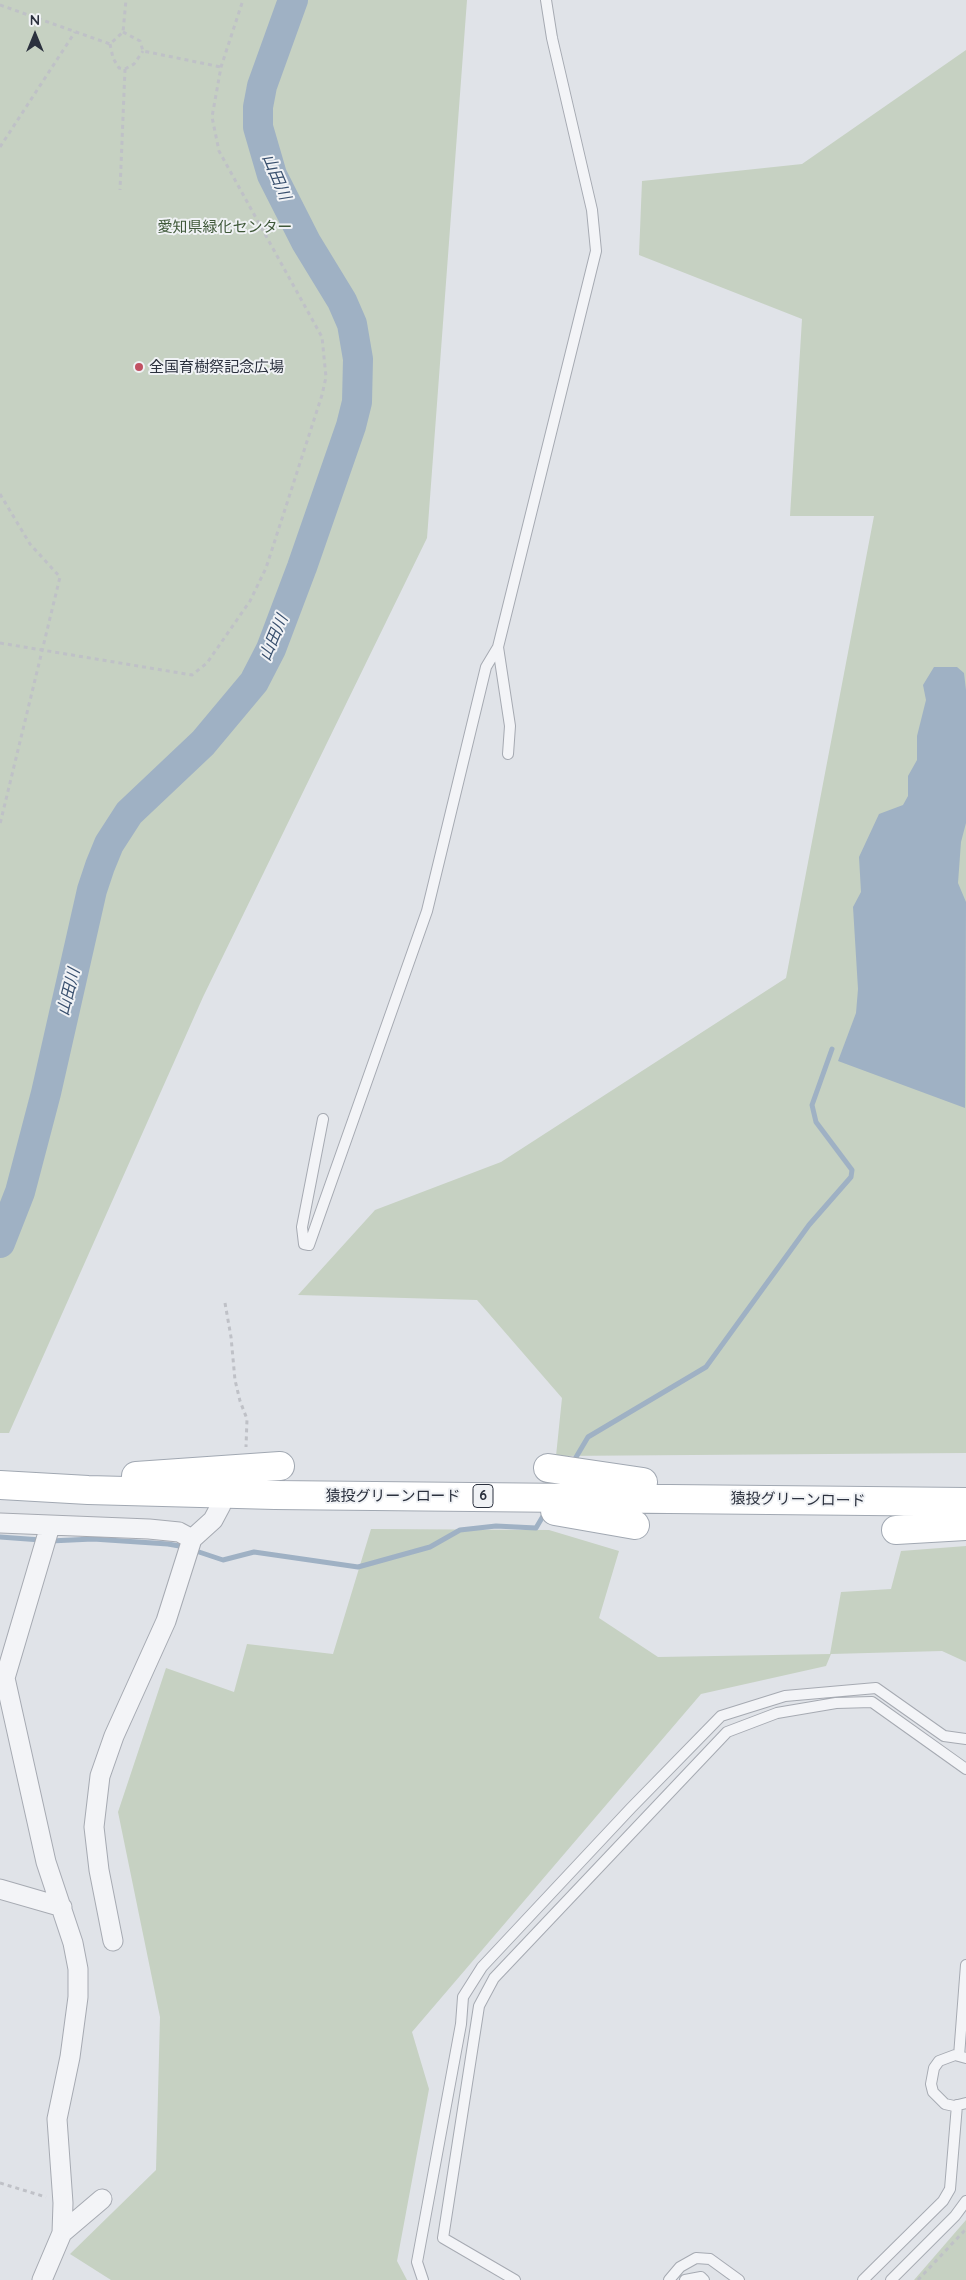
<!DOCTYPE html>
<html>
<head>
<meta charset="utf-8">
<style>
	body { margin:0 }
	#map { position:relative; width:966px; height:2280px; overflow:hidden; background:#e0e3e8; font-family:Quicksand,sans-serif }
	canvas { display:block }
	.north { position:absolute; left:10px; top:10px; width:50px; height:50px; -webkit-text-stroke:4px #f0f2f5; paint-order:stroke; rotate:0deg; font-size:14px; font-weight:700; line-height:20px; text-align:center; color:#2b313e }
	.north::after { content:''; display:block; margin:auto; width:18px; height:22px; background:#2b313e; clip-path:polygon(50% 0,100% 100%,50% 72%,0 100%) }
</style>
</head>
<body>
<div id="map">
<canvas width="966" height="2280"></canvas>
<div class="north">N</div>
</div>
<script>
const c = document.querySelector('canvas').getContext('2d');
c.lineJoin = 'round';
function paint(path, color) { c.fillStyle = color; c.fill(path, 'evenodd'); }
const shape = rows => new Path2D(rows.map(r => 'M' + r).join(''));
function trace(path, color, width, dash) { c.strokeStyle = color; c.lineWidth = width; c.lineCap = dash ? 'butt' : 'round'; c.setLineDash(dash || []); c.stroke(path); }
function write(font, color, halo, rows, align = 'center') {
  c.font = font + ' Quicksand,"Noto Sans JP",sans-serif'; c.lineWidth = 4; c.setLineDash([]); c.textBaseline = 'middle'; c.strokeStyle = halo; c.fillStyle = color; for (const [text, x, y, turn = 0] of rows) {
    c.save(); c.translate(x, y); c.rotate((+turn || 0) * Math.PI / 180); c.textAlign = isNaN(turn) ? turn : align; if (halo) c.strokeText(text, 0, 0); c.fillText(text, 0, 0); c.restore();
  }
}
const green = shape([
	[0,0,467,0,427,538,203,997,9,1433,0,1433],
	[966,50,966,1453,556,1456,562,1398,477,1300,298,1295,375,1210,501,1162,786,978,874,516,790,516,802,319,639,255,642,181,802,164],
	[371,1529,549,1530,619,1551,599,1618,658,1657,830,1654,841,1592,891,1589,901,1551,966,1546,966,1662,942,1651,831,1654,826,1666,701,1694,412,2032,429,2089,397,2261,407,2280,111,2280,70,2254,156,2170,160,2017,118,1812,166,1668,234,1692,247,1644,333,1654],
	[966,2220,966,2280,914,2280]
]);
const water = shape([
	[934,667,957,667,964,673,966,690,966,823,961,842,958,883,966,902,965,1108,838,1061,856,1013,858,989,853,907,861,892,859,857,879,814,903,805,908,796,908,776,917,760,917,736,926,700,923,685]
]);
const stream = shape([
	[572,1464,588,1437,706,1367,809,1225,851,1177,852,1170,816,1122,812,1105,832,1049],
	[0,1537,41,1540],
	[50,1541,93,1539,168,1544,185,1547],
	[193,1550,223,1560,254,1552,358,1567,430,1547,460,1530,496,1526,536,1528,546,1511]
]);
const river = shape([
	[0,1243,20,1192,46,1093,92,890,100,866,109,844,129,813,203,743,254,682,271,649,302,567,351,426,357,402,358,359,352,324,342,301,306,242,272,175,258,127,258,107,262,86,293,0]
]);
const path = shape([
	[0,5,110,44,123,32,126,0],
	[123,32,140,41,143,51,221,67],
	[110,44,113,58,119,68,125,69,120,190],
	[125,69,134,64,143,51],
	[0,147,75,32],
	[0,494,30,544,60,577,0,824],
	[0,643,192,675,207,663,250,601,266,568,322,395,326,377,322,337,219,151,212,117,221,67,243,0],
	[225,1303,231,1337,235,1380,240,1401,247,1419,246,1447],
	[0,2183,46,2197],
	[918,2280,966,2229]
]);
const service = shape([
	[498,647,510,726,508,754],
	[323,1119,302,1227,304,1244,309,1245,427,911,486,667,498,647,596,251,592,210,552,38,546,0],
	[959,2056,966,1965],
	[966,2058,955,2055,939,2061,934,2068,931,2084,933,2092,945,2104,954,2106,966,2103],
	[423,2280,417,2262,461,2024,463,1997,482,1967,631,1808,721,1716,785,1696,876,1688,944,1736,966,1739],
	[515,2280,443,2238,479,2006,494,1978,727,1732,777,1713,836,1703,872,1702,966,1769],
	[669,2280,680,2267,696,2258,710,2259,739,2280],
	[685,2280,701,2277,704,2280],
	[863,2280,943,2201,950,2189,957,2105],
	[891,2280,955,2216,966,2201]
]);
const minor = shape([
	[0,1523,149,1529,179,1532,192,1539],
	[0,1889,62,1907],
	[113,1941,99,1870,94,1827,100,1776,114,1736,166,1621,192,1539,213,1520,221,1505],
	[62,2233,102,2199],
	[42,2280,62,2233,63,2203,57,2119,70,2057,78,1997,78,1969,73,1943,46,1862,5,1678,50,1526]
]);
const primary = shape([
	[548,1468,643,1482],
	[136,1476,280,1466],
	[0,1485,88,1490,275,1495,966,1502],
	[555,1511,635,1525],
	[896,1530,966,1526]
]);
const markers = [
	[139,367,5,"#c15162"]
];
const shields = [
	[483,1496,20]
];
const shieldNames = [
	["6",483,1496]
];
const parkNames = [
	["愛知県緑化センター",225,227]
];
const poiNames = [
	["全国育樹祭記念広場",149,367]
];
const streetNames = [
	["猿投グリーンロード",393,1496],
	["猿投グリーンロード",798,1500,1]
];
const waterNames = [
	["山田川",276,177,67],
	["山田川",274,638,-67],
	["山田川",69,992,-76]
];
paint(green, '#c6d1c2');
paint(water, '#9fb1c4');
trace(stream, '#9fb1c4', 5);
trace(river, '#9fb1c4', 30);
trace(service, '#a6aab2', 12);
trace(minor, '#a6aab2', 21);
trace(primary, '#a1a8b2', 30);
trace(path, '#bfc1c7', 3, [4, 4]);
trace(service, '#f3f4f7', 10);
trace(minor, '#f3f4f7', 19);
trace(primary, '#fff', 28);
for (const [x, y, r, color] of markers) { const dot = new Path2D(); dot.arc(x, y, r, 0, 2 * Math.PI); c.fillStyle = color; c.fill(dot); trace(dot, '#f0f2f5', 2); }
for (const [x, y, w] of shields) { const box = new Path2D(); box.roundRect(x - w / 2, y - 11.5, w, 23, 4); c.fillStyle = '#f0f2f5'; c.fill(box); trace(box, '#2b313e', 1); }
write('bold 14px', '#2b313e', null, shieldNames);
write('15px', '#3f5839', '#f0f2f5', parkNames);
write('15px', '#2b313e', '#f0f2f5', poiNames, 'left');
write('15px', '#2b313e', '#f0f2f5', streetNames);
write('italic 16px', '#39506e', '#f0f2f5', waterNames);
</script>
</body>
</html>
